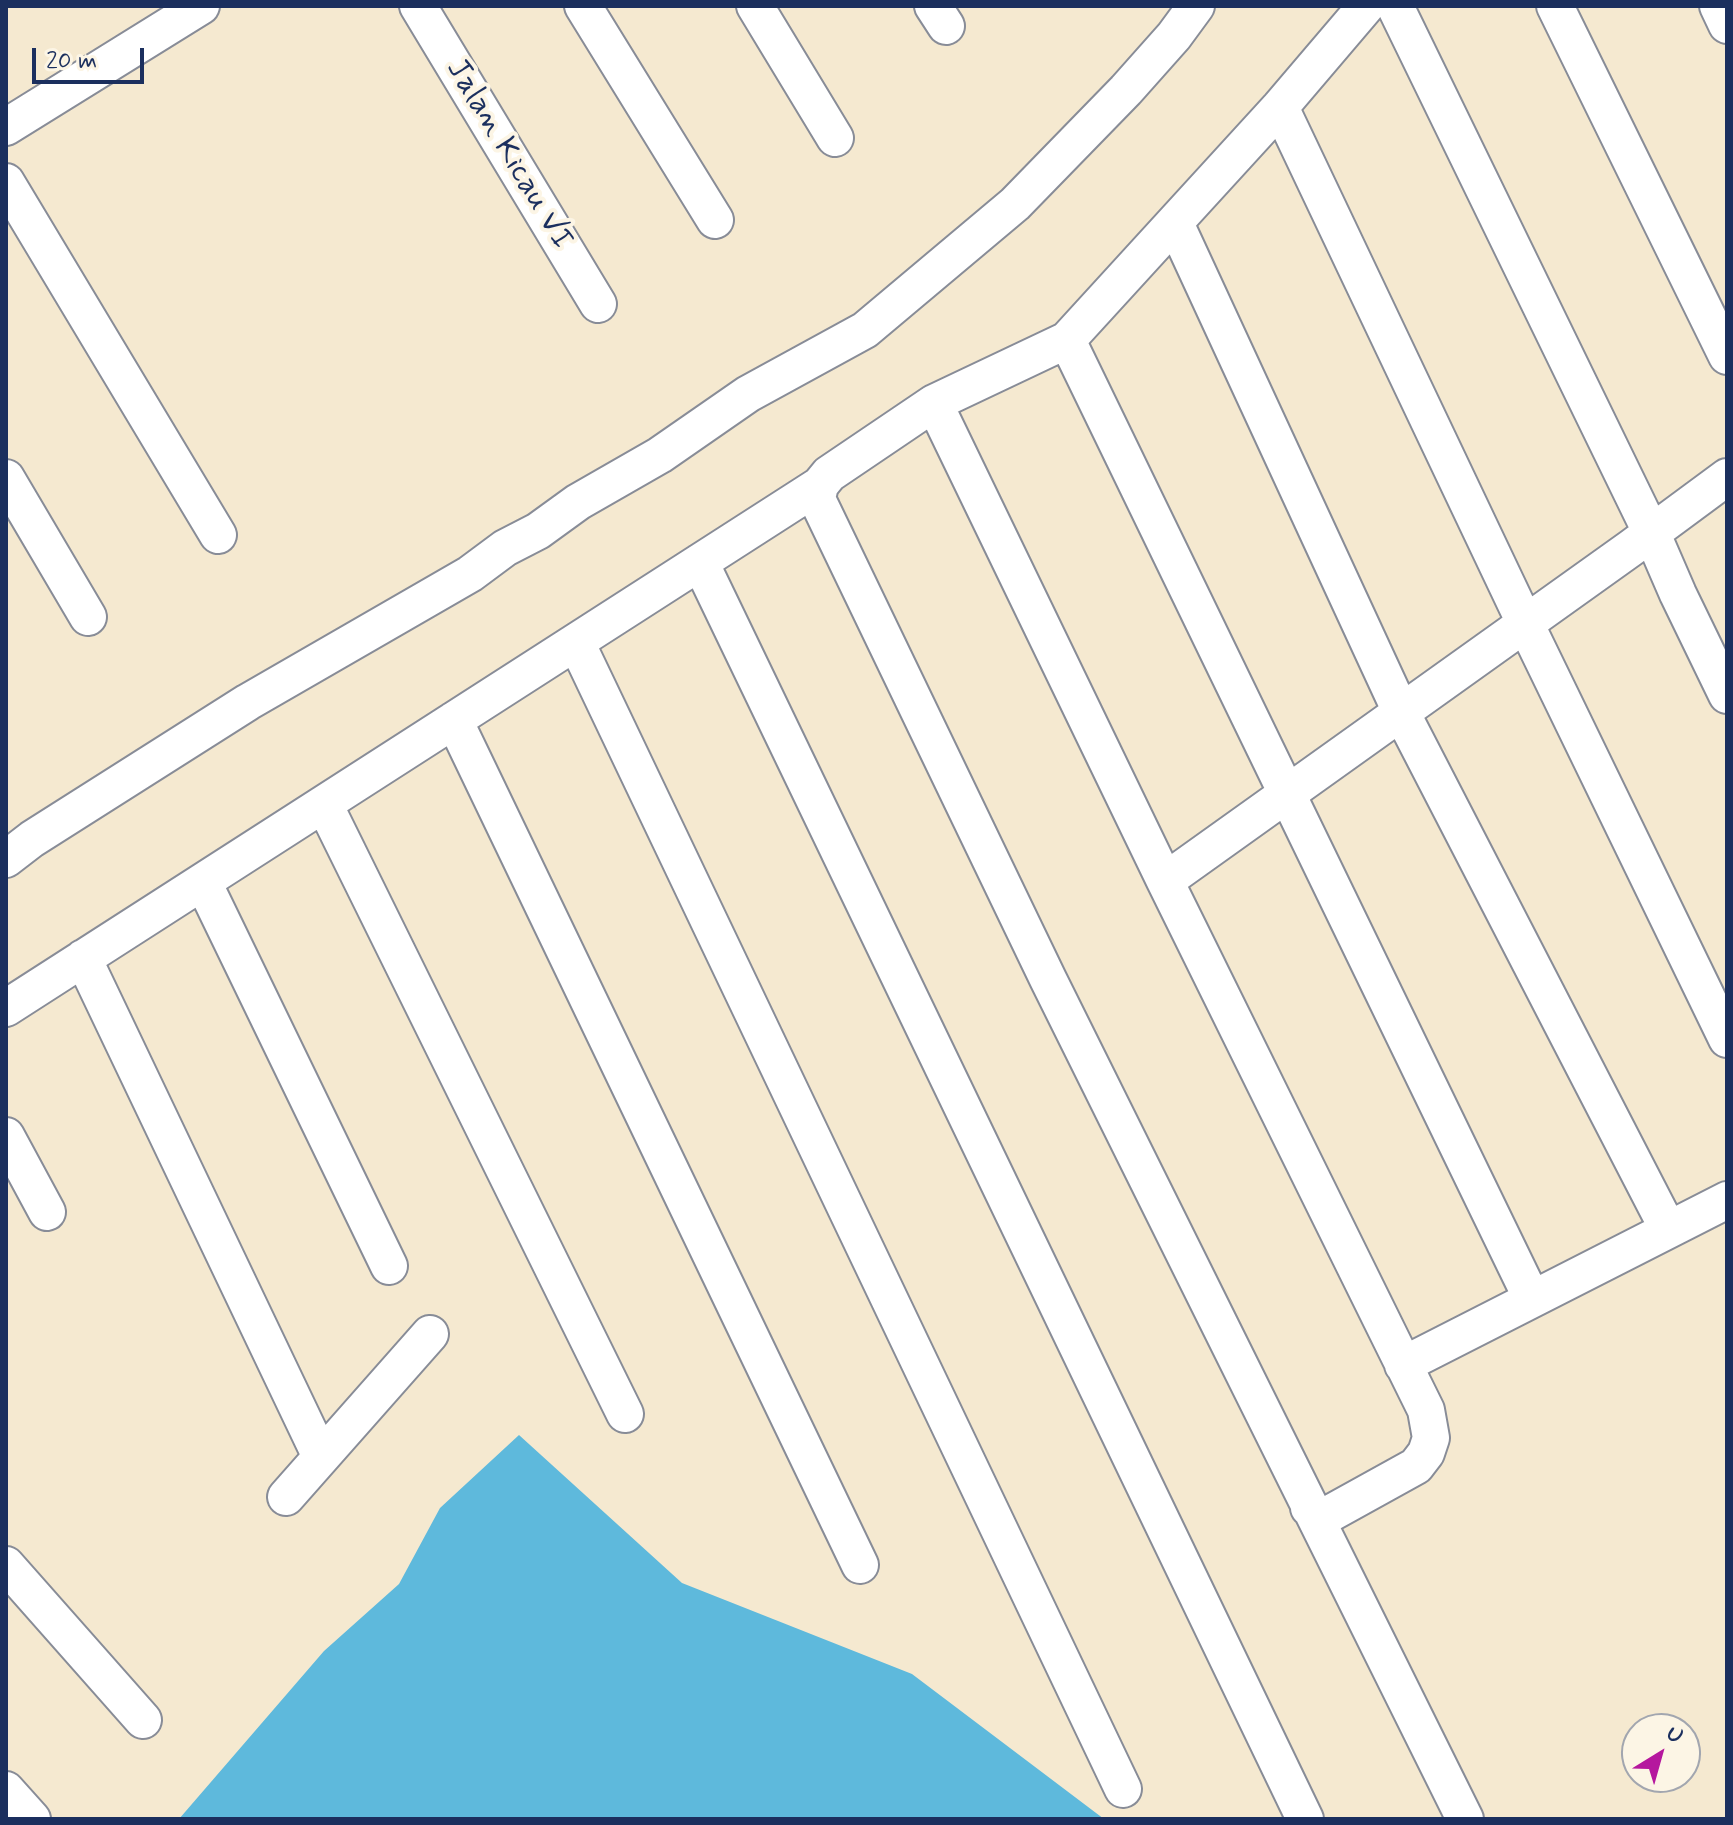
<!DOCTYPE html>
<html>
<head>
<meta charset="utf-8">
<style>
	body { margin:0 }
	#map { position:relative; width:1733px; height:1825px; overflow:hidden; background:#f5e9d0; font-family:Mynerve,sans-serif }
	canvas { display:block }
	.frame { position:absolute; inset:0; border:8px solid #1b2f5e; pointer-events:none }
	.north { position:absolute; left:1621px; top:1713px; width:80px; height:80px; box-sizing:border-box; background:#fcf5e5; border:2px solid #a2a6af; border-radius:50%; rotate:37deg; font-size:22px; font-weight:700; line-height:32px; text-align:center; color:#1b2f5e }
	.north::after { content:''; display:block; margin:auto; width:28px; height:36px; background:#b5179e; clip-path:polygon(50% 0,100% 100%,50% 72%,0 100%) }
	.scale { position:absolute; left:32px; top:48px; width:112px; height:36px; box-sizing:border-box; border:4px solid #1b2f5e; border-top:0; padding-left:10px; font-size:24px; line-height:28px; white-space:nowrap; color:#1b2f5e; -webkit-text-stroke:6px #fcf5e5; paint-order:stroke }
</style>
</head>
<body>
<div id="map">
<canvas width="1733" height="1825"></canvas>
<div class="frame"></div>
<div class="north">U</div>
<div class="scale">20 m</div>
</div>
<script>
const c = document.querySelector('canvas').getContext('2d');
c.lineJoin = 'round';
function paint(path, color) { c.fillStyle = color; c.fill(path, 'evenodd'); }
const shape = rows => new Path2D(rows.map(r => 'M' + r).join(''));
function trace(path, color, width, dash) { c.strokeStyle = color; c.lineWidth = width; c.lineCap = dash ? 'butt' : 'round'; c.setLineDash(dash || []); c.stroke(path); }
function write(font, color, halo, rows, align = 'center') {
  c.font = font + ' Mynerve,sans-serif'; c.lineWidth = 8; c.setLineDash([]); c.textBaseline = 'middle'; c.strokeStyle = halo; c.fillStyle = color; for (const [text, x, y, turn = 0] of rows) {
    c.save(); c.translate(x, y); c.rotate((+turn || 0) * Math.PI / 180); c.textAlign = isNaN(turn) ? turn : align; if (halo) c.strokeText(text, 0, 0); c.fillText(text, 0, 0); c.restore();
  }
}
const water = shape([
	[519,1435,682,1583,912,1674,1104,1819,179,1819,324,1651,399,1584,440,1508]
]);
const minor = shape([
	[418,6,598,304],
	[583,6,715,220],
	[755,6,835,138],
	[933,6,946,26],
	[1366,6,1280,107,1067,340,934,403,829,474,820,485,817,499,1048,979,1465,1819],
	[1395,6,1652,534,1678,594,1727,695],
	[1555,6,1727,356],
	[1718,6,1727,25],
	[1280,107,1525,623,1727,1039],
	[6,127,201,6],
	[6,182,218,535],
	[1175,223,1401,712,1668,1229],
	[1067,340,1532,1299],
	[934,403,1165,881,1426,1410,1431,1438,1426,1453,1416,1466,1331,1513,1320,1515,1309,1508],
	[6,478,88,617],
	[700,562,1305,1819],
	[576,642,1123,1789],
	[454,720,860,1565],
	[324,804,625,1414],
	[6,859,32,839,248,702,470,574,505,548,538,531,578,502,660,455,748,394,865,330,1015,204,1126,90,1174,36,1196,6],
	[1165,881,1631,548,1727,477],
	[203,882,389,1266],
	[83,958,321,1457],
	[6,1008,820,485],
	[6,1136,47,1212],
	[1403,1365,1727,1200],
	[286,1497,430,1334],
	[6,1565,143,1720],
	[6,1790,32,1819]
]);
const streetNames = [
	["Jalan Kicau VI",508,155,59]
];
paint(water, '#5eb9dc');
trace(minor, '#888c97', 40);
trace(minor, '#fff', 36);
write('32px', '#1b2f5e', '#fcf5e5', streetNames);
</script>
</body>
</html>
